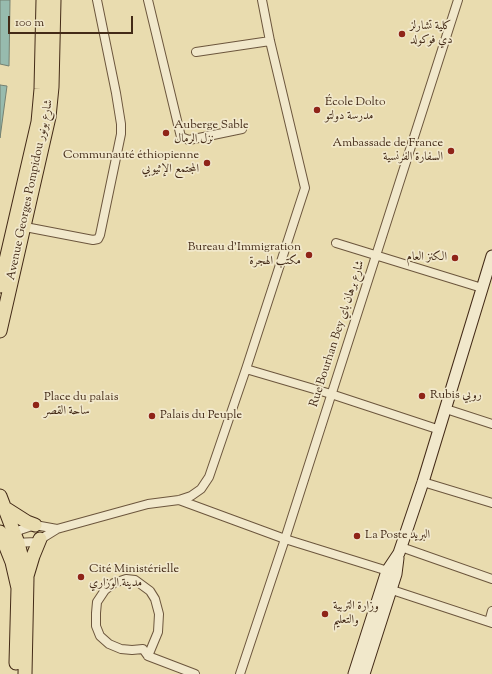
<!DOCTYPE html>
<html>
<head>
<meta charset="utf-8">
<style>
	body { margin:0 }
	#map { position:relative; width:492px; height:674px; overflow:hidden; background:#e9dcaf; font-family:"Sorts Mill Goudy",serif }
	canvas { display:block }
	.scale { position:absolute; left:8px; top:16px; width:125px; height:18px; box-sizing:border-box; border:2px solid #432a17; border-top:0; padding-left:5px; font-size:12px; line-height:14px; white-space:nowrap; color:#432a17; -webkit-text-stroke:3px #f1e8cb; paint-order:stroke }
</style>
</head>
<body>
<div id="map">
<canvas width="492" height="674"></canvas>
<div class="scale">100 m</div>
</div>
<script>
const c = document.querySelector('canvas').getContext('2d');
c.lineJoin = 'round';
function paint(path, color) { c.fillStyle = color; c.fill(path, 'evenodd'); }
const shape = rows => new Path2D(rows.map(r => 'M' + r).join(''));
function trace(path, color, width, dash) { c.strokeStyle = color; c.lineWidth = width; c.lineCap = dash ? 'butt' : 'round'; c.setLineDash(dash || []); c.stroke(path); }
function write(font, color, halo, rows, align = 'center') {
  c.font = font + ' "Sorts Mill Goudy",Amiri,serif'; c.lineWidth = 3.5; c.setLineDash([]); c.textBaseline = 'middle'; c.strokeStyle = halo; c.fillStyle = color; for (const [text, x, y, turn = 0] of rows) {
    c.save(); c.translate(x, y); c.rotate((+turn || 0) * Math.PI / 180); c.textAlign = isNaN(turn) ? turn : align; if (halo) c.strokeText(text, 0, 0); c.fillText(text, 0, 0); c.restore();
  }
}
const water = shape([
	[0,0,10,0,9,66,0,64,0,0],
	[0,85,7,86,0,138,0,85]
]);
const minor = shape([
	[148,0,181,137,189,140,242,129],
	[196,52,270,41],
	[20,226,93,240,98,239,100,235,121,134,121,124,116,93,97,0],
	[336,243,482,288],
	[246,369,331,394,440,430],
	[446,409,492,424],
	[423,482,492,503],
	[179,500,285,539,391,572],
	[12,535,20,530,35,525,57,529],
	[14,543,36,542,57,529,126,510,148,504,179,500,191,496,201,489,209,477,246,369,305,188,270,41,262,0],
	[401,547,492,579],
	[386,588,492,623],
	[489,622,492,611],
	[148,656,158,632,159,614,155,599,150,591,135,580,126,579,114,583,105,590,97,602,96,613,96,626,100,636,109,644,121,649,132,650,143,649,148,656,195,674],
	[240,674,285,539,458,0]
]);
const secondary = shape([
	[354,674,387,571,399,553,423,482,492,256],
	[364,674,396,574,398,558]
]);
const primary = shape([
	[0,286,38,122,41,89,43,0],
	[0,331,49,117,52,87,54,0],
	[0,496,18,543,27,578,25,674],
	[5,508,27,522,35,525],
	[0,532,12,562,18,588,16,663],
	[27,576,33,556,40,539]
]);
const markers = [
	[402,34,4,"#8f2418"],
	[317,110,4,"#8f2418"],
	[166,133,4,"#8f2418"],
	[451,151,4,"#8f2418"],
	[207,163,4,"#8f2418"],
	[309,255,4,"#8f2418"],
	[455,258,4,"#8f2418"],
	[422,396,4,"#8f2418"],
	[36,405,4,"#8f2418"],
	[152,416,4,"#8f2418"],
	[357,536,4,"#8f2418"],
	[81,577,4,"#8f2418"],
	[325,614,4,"#8f2418"]
];
const poiNames = [
	["كلية تشارلز",410,27],
	["دي فوكولد",410,41],
	["École Dolto",325,103],
	["مدرسة دولتو",325,117],
	["Auberge Sable",174,126],
	["نزل الرمال",174,140],
	["Ambassade de France",443,144,"right"],
	["السفارة الفرنسية",443,158,"right"],
	["Communauté éthiopienne",199,156,"right"],
	["المجتمع الإثيوبي",199,170,"right"],
	["Bureau d'Immigration",301,248,"right"],
	["مكتب الهجرة",301,262,"right"],
	["الكنز العام",447,258,"right"],
	["Rubis روبي",430,396],
	["Place du palais",44,398],
	["ساحة القصر",44,412],
	["Palais du Peuple",160,416],
	["La Poste البريد",365,536],
	["Cité Ministérielle",89,570],
	["مدينة الوزاري",89,584],
	["وزارة التربية",333,607],
	["والتعليم",333,621]
];
const streetNames = [
	["Avenue Georges Pompidou شارع بونور",31,190,-78],
	["Rue Bourhan Bey شارع برهان باي",338,334,-72]
];
paint(water, '#97bbae');
trace(water, '#758172', 1);
trace(minor, '#6c563d', 10);
trace(secondary, '#432a17', 13);
trace(primary, '#432a17', 15);
trace(minor, '#f1e8cb', 8);
trace(secondary, '#f1e8cb', 11);
trace(primary, '#e9dcaf', 13);
for (const [x, y, r, color] of markers) { const dot = new Path2D(); dot.arc(x, y, r, 0, 2 * Math.PI); c.fillStyle = color; c.fill(dot); trace(dot, '#f1e8cb', 1.5); }
write('12px', '#432a17', '#f1e8cb', poiNames, 'left');
write('12px', '#432a17', '#f1e8cb', streetNames);
</script>
</body>
</html>
